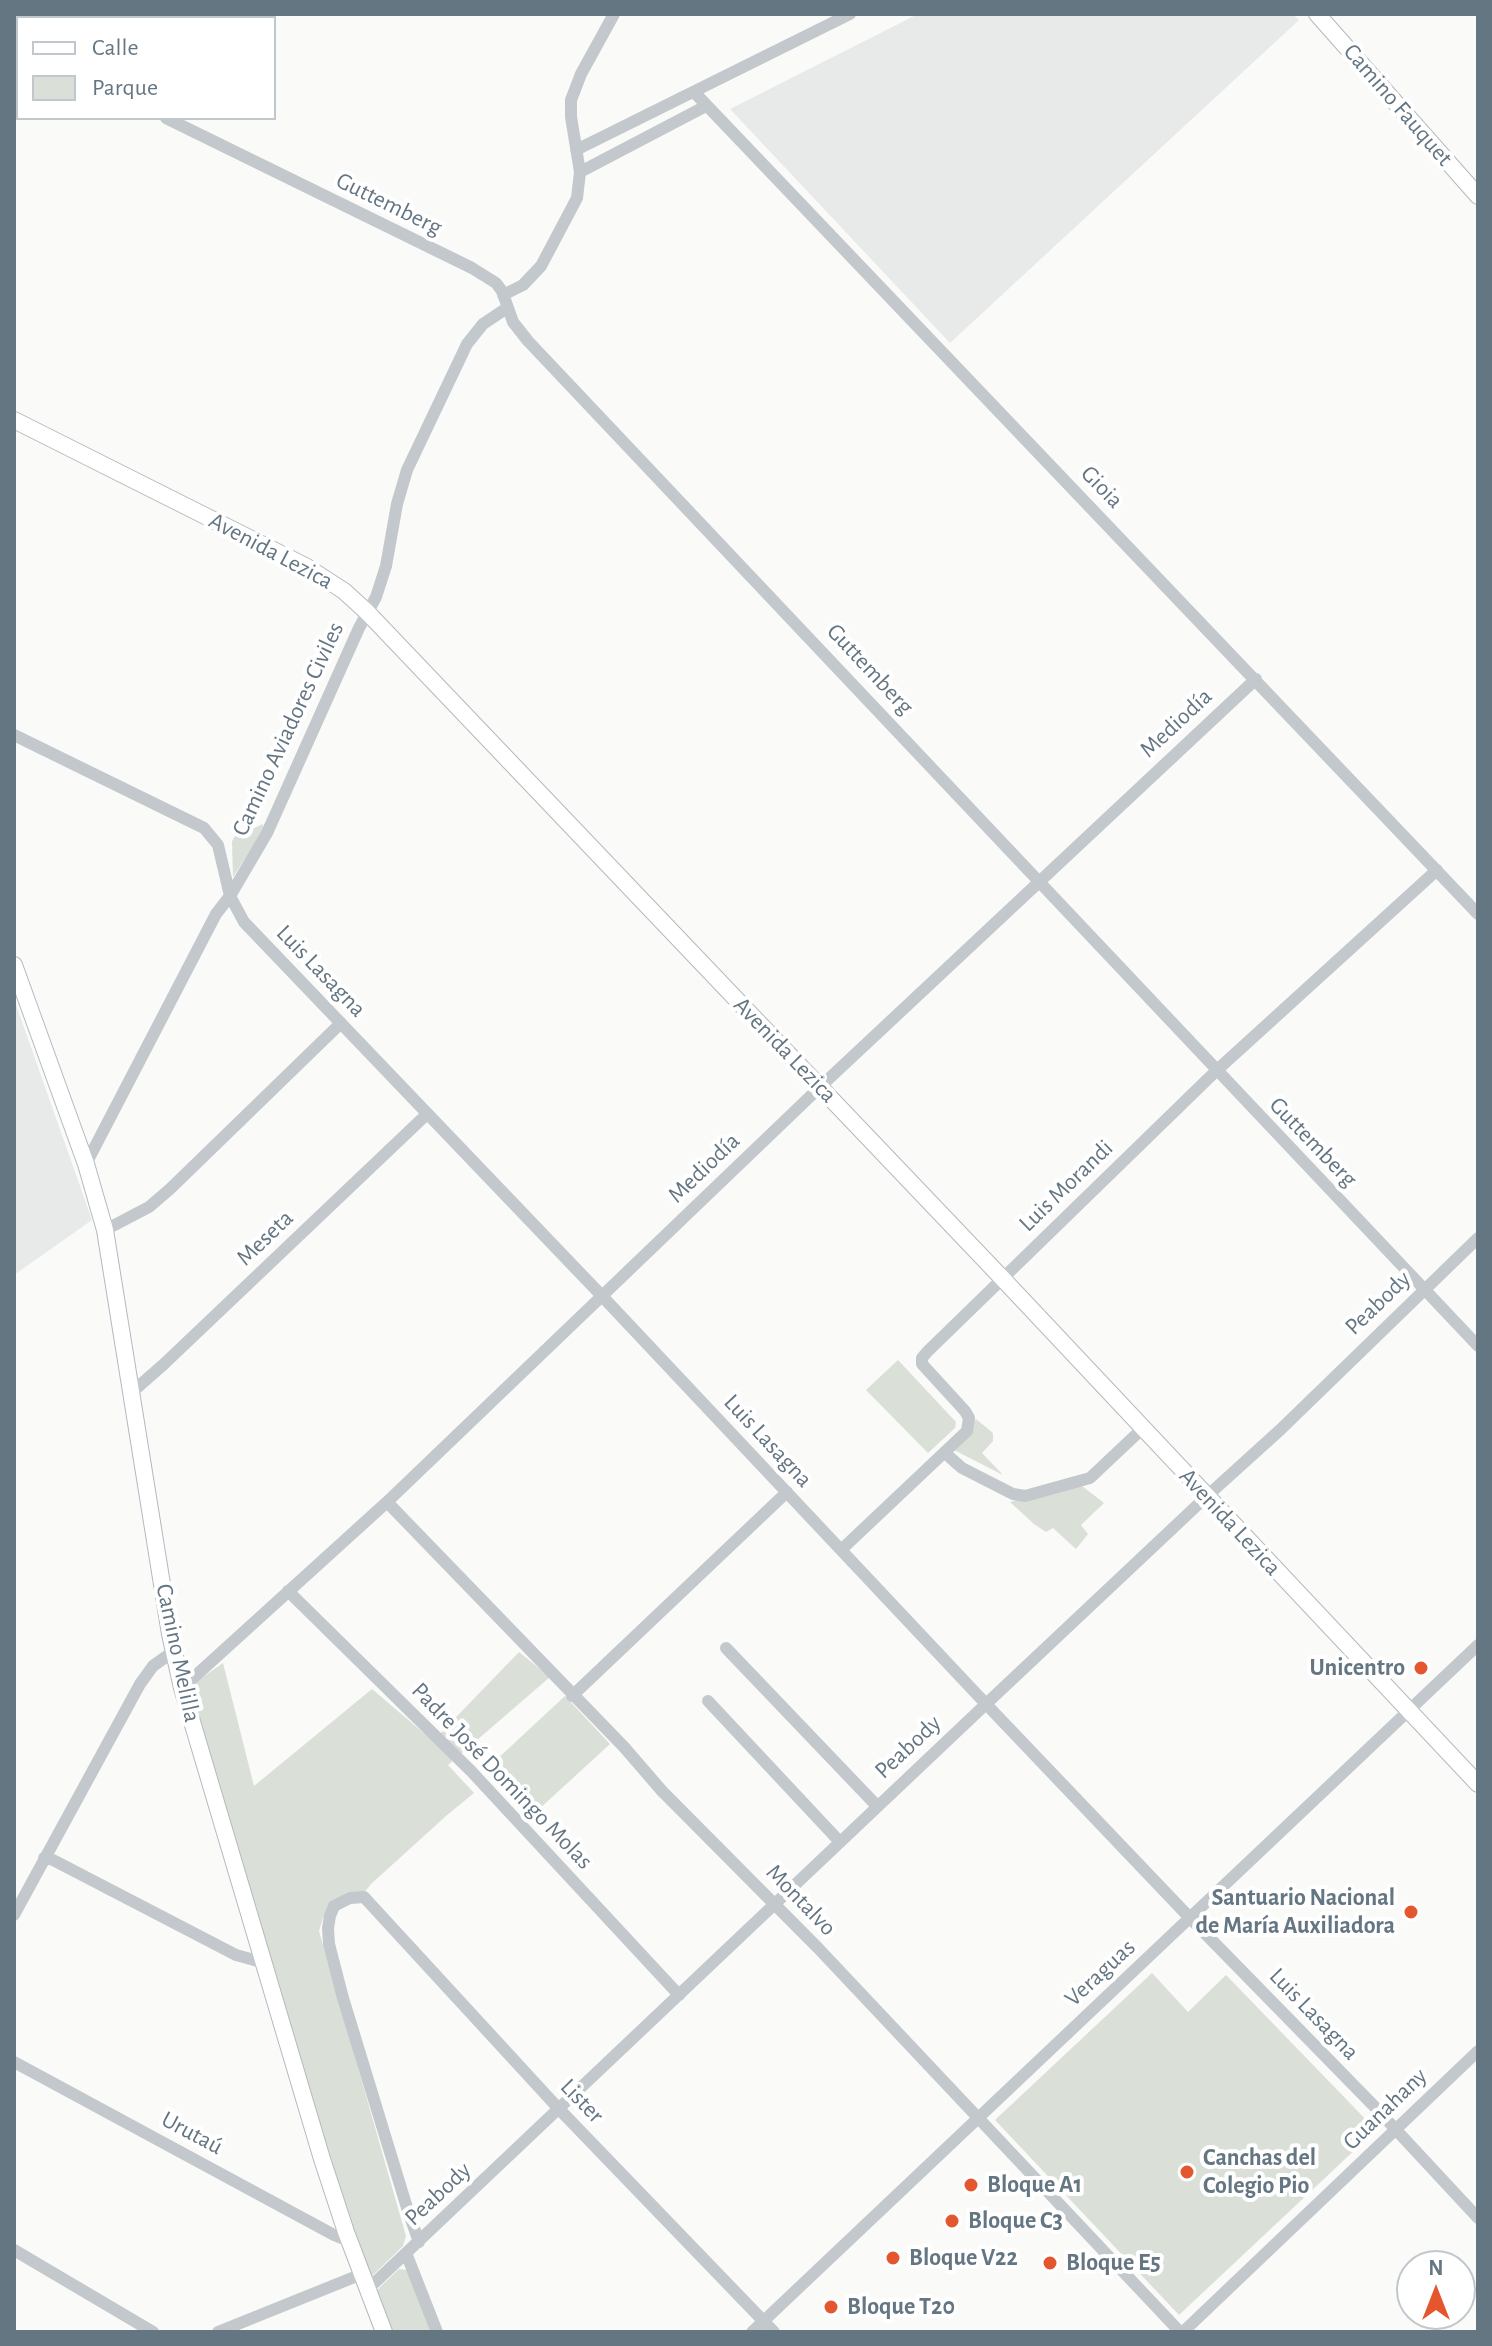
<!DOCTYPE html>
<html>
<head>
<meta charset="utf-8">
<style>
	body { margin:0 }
	#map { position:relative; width:1492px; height:2346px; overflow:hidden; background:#fafaf8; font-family:"Alegreya Sans",sans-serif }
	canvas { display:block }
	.frame { position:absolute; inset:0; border:16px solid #657683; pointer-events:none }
	.legend { position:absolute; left:16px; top:16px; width:260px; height:104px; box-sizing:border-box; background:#fff; border:2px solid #c1c8cd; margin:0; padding:10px 14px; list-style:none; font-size:24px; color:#657683 }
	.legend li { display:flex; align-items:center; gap:16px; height:40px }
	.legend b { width:40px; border:2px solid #c1c8cd }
	.north { position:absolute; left:1396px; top:2250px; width:80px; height:80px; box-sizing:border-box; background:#fff; border:2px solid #c1c8cd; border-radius:50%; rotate:0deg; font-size:22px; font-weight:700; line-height:32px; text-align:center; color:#657683 }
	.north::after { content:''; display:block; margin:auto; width:28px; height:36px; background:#e4572e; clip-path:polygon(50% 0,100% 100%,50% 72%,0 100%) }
</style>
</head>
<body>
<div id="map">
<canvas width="1492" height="2346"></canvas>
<div class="frame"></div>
<ul class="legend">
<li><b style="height:10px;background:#fff"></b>Calle</li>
<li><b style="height:22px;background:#dadfd7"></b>Parque</li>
</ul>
<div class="north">N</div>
</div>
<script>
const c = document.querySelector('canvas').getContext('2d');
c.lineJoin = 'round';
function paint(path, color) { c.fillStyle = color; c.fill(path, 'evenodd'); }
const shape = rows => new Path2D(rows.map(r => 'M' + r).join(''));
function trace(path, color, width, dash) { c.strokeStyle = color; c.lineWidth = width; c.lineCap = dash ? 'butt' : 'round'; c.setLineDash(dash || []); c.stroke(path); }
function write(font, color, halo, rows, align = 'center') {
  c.font = font + ' "Alegreya Sans",sans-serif'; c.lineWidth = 8; c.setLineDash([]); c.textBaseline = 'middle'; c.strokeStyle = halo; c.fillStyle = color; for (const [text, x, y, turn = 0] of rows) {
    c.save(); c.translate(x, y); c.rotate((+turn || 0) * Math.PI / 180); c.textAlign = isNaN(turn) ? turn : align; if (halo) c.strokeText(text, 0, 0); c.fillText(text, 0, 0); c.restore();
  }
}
const built = shape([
	[918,14,1292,14,1299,20,950,343,730,109],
	[14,999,92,1220,14,1275]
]);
const green = shape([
	[263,824,263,828,253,846,233,877,232,842,234,837],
	[898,1360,956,1422,955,1428,928,1453,866,1390],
	[976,1419,993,1433,993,1441,982,1453,1003,1475,954,1450],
	[1082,1486,1104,1503,1081,1525,1088,1534,1076,1549,1053,1528,1046,1532,1034,1524,1010,1502],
	[519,1652,550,1677,448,1765,474,1793,446,1816,371,1884,364,1893,329,1909,323,1918,319,1931,406,2236,403,2246,372,2276,368,2275,338,2200,190,1689,196,1682,223,1663,254,1786,372,1689,433,1741],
	[565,1696,610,1744,538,1810,494,1762],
	[1152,1973,1188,2012,1226,1975,1376,2130,1179,2315,995,2120],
	[399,2269,407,2270,432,2332,387,2332,376,2291]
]);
const street = shape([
	[14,43,18,45],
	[694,92,1478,914],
	[166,118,472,268,496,283,502,291,513,322,528,341,1478,1346],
	[576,150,850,14],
	[580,172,706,106],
	[503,295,523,285,541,266,577,198,580,172,571,117,571,100,581,74,614,14],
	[14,735,204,828,218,845,230,896,244,922,602,1296,986,1704,1190,1918,1372,2104,1478,2218],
	[86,1164,216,914,230,896,267,833,359,628,376,597,386,566,397,504,407,470,467,344,483,324,507,308],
	[105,1230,149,1207,170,1189,341,1023],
	[131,1393,164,1364,427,1114],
	[945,1453,962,1468,1013,1494,1025,1496,1090,1478,1142,1429],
	[387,1502,624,1747,662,1791,818,1948,1180,2332],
	[841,1550,967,1431,969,1418,965,1411,922,1364,922,1358,927,1352,1216,1071,1437,870],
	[288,1591,471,1771,679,1995],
	[726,1648,877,1806],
	[182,1688,387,1502,820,1087,1256,679],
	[572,1696,787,1492],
	[708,1701,840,1842],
	[44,1858,53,1860,236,1955,265,1963],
	[14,1915,140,1684,153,1666,174,1651],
	[14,2062,334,2235,349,2241],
	[419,2242,408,2211,343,1998,329,1944,328,1928,330,1916,334,1906,350,1898,364,1897,559,2109,774,2332],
	[14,2250,153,2332],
	[406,2253,437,2332],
	[368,2289,986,1704,1206,1497,1280,1430,1478,1238],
	[218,2332,362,2274],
	[752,2332,1478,1645],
	[1183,2332,1478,2051]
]);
const secondary = shape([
	[1317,14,1478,196],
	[14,420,307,567,344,591,367,612,1002,1278,1478,1784],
	[14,965,86,1164,105,1230,170,1634,182,1688,322,2159,346,2232,384,2332]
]);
const markers = [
	[1421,1668,8,"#e4572e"],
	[1411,1912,8,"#e4572e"],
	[1187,2172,8,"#e4572e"],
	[971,2185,8,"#e4572e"],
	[952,2221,8,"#e4572e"],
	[893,2258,8,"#e4572e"],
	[1050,2263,8,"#e4572e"],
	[831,2307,8,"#e4572e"]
];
const streetNames = [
	["Camino Fauquet",1398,105,49],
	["Guttemberg",389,204,26],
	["Gioia",1102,487,46],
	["Avenida Lezica",271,551,28],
	["Guttemberg",870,669,47],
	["Mediodía",1176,723,-43],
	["Camino Aviadores Civiles",288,729,-65],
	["Luis Lasagna",321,971,46],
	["Avenida Lezica",785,1050,46],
	["Guttemberg",1313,1142,46],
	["Mediodía",704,1168,-44],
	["Luis Morandi",1066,1186,-44],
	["Meseta",265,1238,-44],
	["Peabody",1378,1303,-44],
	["Luis Lasagna",768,1441,47],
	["Avenida Lezica",1230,1522,47],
	["Camino Melilla",178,1653,78],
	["Peabody",908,1747,-43],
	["Padre José Domingo Molas",502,1776,46],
	["Montalvo",801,1900,46],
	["Veraguas",1100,1973,-43],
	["Luis Lasagna",1314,2014,46],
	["Lister",582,2101,46],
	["Guanahany",1385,2109,-44],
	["Urutaú",192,2133,28],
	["Peabody",438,2194,-43]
];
const poiNames = [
	["Unicentro",1405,1668,"right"],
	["Santuario Nacional",1395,1898,"right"],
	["de María Auxiliadora",1395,1926,"right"],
	["Canchas del",1203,2158],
	["Colegio Pio",1203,2186],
	["Bloque A1",987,2185],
	["Bloque C3",968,2221],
	["Bloque V22",909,2258],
	["Bloque E5",1066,2263],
	["Bloque T20",847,2307]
];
paint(built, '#e8e9e9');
paint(green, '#dadfd7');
trace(secondary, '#b3babf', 18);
trace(street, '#c3c8cc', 12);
trace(secondary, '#fff', 16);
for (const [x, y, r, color] of markers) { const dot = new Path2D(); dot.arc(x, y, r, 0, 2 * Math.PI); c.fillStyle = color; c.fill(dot); trace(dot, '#fff', 3); }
write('24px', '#657683', '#fff', streetNames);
write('bold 24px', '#657683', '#fff', poiNames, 'left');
</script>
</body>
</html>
